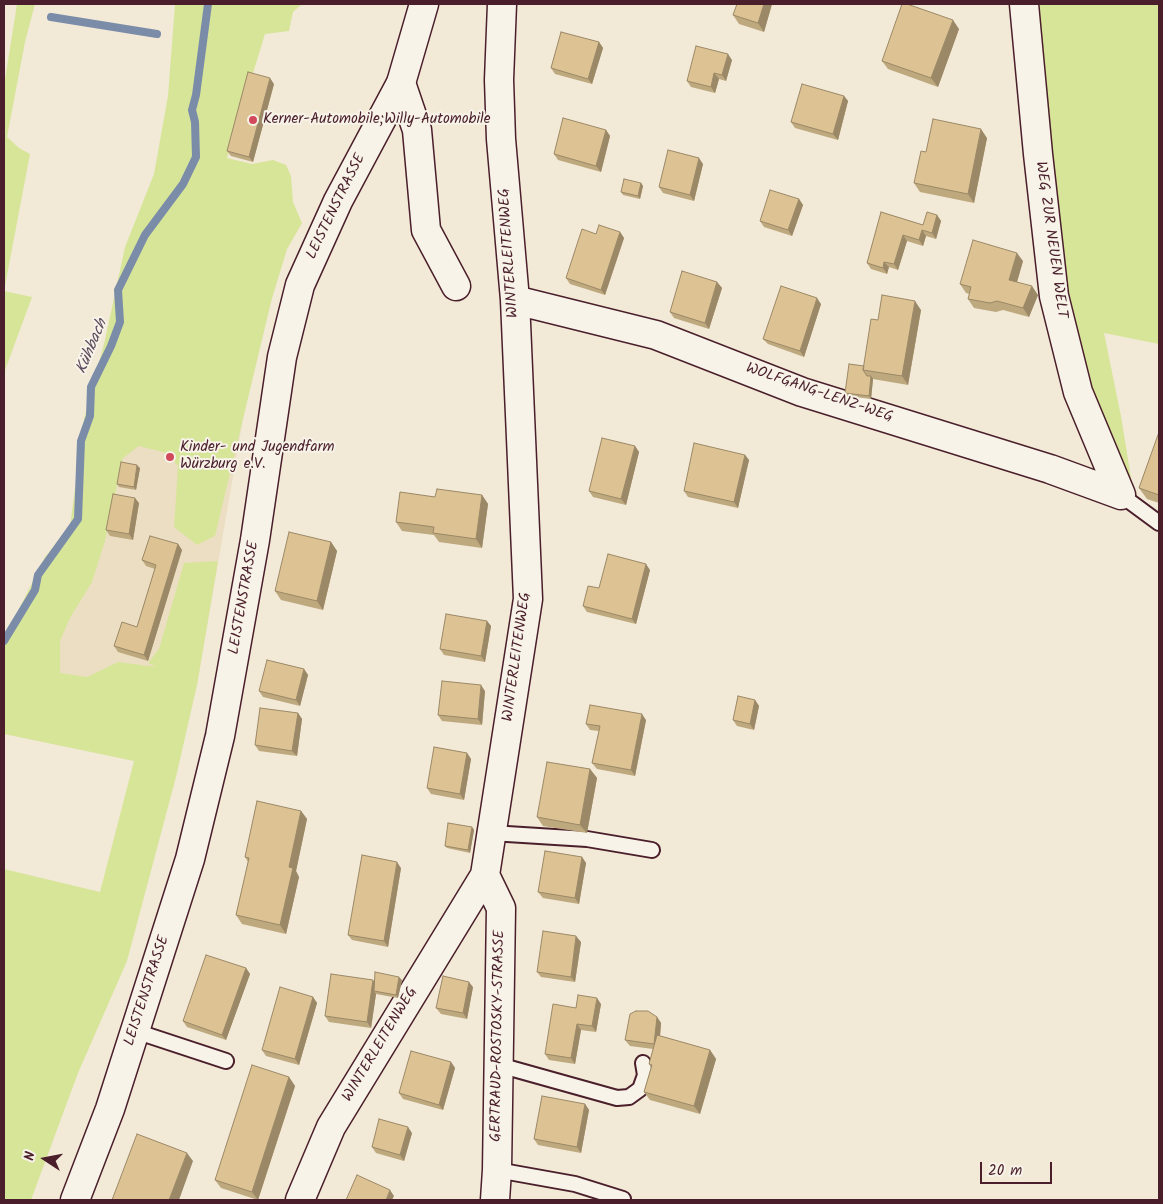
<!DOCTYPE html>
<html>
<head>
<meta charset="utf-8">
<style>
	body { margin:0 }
	#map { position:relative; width:1163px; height:1204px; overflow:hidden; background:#f2e9d7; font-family:Kalam,sans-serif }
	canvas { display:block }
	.frame { position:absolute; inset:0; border:5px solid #4a1f2b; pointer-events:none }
	.north { position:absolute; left:20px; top:1134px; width:50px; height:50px; -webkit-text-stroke:4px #f7f3e8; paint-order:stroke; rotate:281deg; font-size:14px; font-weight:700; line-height:20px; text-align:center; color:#4a1f2b }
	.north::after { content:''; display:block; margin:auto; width:18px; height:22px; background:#4a1f2b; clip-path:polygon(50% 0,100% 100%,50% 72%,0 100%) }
	.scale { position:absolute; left:980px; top:1162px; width:72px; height:22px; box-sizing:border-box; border:2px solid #4a1f2b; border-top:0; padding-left:6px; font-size:15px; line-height:18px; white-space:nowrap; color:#4a1f2b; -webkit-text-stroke:4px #f7f3e8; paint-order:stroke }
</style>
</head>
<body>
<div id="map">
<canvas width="1163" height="1204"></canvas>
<div class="frame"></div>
<div class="north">N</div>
<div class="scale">20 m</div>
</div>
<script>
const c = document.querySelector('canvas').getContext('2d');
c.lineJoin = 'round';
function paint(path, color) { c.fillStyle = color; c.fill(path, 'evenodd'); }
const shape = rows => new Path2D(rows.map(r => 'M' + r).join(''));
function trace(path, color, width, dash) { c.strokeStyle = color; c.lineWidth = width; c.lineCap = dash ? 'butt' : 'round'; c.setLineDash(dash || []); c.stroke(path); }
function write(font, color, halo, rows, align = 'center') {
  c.font = font + ' Kalam,sans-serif'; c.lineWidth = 4; c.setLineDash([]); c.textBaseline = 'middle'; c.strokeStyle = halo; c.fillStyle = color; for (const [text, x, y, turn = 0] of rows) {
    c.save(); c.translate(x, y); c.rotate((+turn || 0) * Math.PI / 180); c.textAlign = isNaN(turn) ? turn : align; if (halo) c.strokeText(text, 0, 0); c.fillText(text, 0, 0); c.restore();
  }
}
const built = shape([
	[197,197,302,223,287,249,272,298,245,407,197,685,142,754,4,678,45,627]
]);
const green = shape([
	[17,4,35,4,25,42,7,137,19,148,30,154,4,291,32,297,4,373,4,86],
	[175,4,302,4,293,12,289,31,265,34,227,158,252,164,273,160,286,165,291,176,293,202,302,223,287,249,272,298,215,536,197,545,174,527,178,466,167,453,139,446,123,458,105,541,92,582,70,618,60,641,60,673,87,677,118,662,156,667,148,663,159,649,184,563,218,561,197,685,176,777,127,961,78,1073,31,1200,4,1200,4,869,100,892,134,761,4,734,4,634,17,613,45,557,70,527,84,419,105,340,125,247,154,174,168,96],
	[1029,4,1159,4,1159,344,1104,333,1121,416,1132,484,1110,451,1071,338]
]);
const stream = shape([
	[51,17,157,34],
	[4,641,35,590,38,575,78,519,81,441,90,416,91,387,111,346,120,322,118,290,145,235,183,184,196,157,195,122,192,110,196,95,208,4]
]);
const lane = shape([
	[1121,495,1159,523],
	[491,833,587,839,652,850],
	[135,1031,226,1061],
	[499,1065,617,1098,629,1097,640,1089,645,1075,643,1063],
	[497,1170,575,1184,623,1199]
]);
const street = shape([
	[1024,4,1038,154,1054,296,1078,392,1121,495],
	[401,83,417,130,426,230,456,286],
	[515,300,656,335,802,392,1050,469,1121,495],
	[485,875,501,908,497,1170,495,1200],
	[300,1200,331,1127,485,875,528,599,515,300,501,139,499,80,502,4]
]);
const secondary = shape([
	[75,1200,110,1109,190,859,220,736,255,540,282,357,300,285,338,201,401,83,424,4]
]);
const wall = shape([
	[772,4,764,32,739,24,733,15],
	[959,29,938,87,888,69,882,61],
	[599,42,603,48,592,84,555,74,551,68],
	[732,60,726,81,719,79,715,93,691,87,687,81],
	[274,84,253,162,231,156,227,151],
	[844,96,848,101,838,140,795,128,791,122],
	[606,130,610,136,601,172,558,160,554,154],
	[987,138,974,203,920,192,914,183,926,152],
	[703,164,694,201,663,193,659,187],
	[641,183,643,186,640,199,623,195,621,192],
	[799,199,803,205,792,236,764,227,760,221],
	[881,212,923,225,937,215,941,221,936,239,926,236,923,246,907,241,898,270,889,267,887,274,871,269,867,263],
	[620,232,624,238,605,295,570,284,566,278,596,234],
	[1023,261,1017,282,1038,295,1029,317,1003,310,996,312,974,308,968,299,970,294,966,293,960,284],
	[717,282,722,288,709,329,674,318,670,312],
	[821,304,804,357,768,344,763,339],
	[921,310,908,385,873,379,871,399,847,396,845,393,864,366,878,320],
	[1159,432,1159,503,1147,499,1139,488],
	[635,446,639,452,626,505,593,497,589,491],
	[745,455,749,460,738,508,688,497,684,491],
	[140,468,136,490,119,487,117,484],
	[482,495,488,504,482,548,439,542,434,535,402,531,396,522,435,497],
	[139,503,133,540,110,536,106,530],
	[331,542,337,551,323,610,281,600,275,591],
	[178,544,182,550,148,661,118,652,114,646,137,627,155,569,146,566,142,560],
	[650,570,636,624,587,612,583,606,599,588],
	[487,621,491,626,485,662,444,655,440,649],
	[304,669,308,675,300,706,263,697,259,691],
	[485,691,482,725,442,721,438,715],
	[755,700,759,706,754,730,737,726,733,720],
	[298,713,302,719,297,756,259,751,255,745],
	[646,720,635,776,597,769,592,763,599,731,590,730,586,724],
	[467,753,471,759,464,800,431,794,427,788],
	[590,769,597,778,587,833,543,826,537,817],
	[301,811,307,819,296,871,299,877,286,934,242,924,236,915,248,862,245,857],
	[472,827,474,830,470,853,447,848,445,846],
	[582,857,586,863,579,904,543,898,538,892],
	[401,868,388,947,352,940,348,935],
	[581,942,575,982,541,977,537,972],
	[246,968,250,974,226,1040,187,1027,183,1021],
	[402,980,398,998,376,994,371,1028,329,1022,325,1016,375,982],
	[473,987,467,1019,441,1014,436,1008],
	[313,997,317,1003,299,1065,266,1056,262,1050],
	[601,1004,596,1032,581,1030,575,1064,549,1060,545,1054,576,1008],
	[657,1017,661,1023,660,1036,710,1050,716,1059,700,1114,650,1100,644,1092,651,1067,649,1064,653,1049,630,1046,625,1040],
	[451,1062,455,1068,443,1110,403,1099,399,1093],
	[289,1077,295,1086,258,1200,221,1188,215,1180],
	[585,1104,589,1110,581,1153,538,1145,534,1139],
	[412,1133,404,1161,376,1153,372,1147]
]);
const shadedWall = shape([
	[764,4,772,4,764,32,758,23],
	[953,20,959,29,938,87,931,78],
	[599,42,603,48,592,84,588,79],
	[728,54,732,60,726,81,722,75],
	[714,73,719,79,715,93,711,87],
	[270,78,274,84,253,162,249,157],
	[844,96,848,101,838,140,833,134],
	[981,129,987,138,974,203,968,194],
	[606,130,610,136,601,172,596,166],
	[699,158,703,164,694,201,690,195],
	[641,183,643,186,640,199,638,196],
	[799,199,803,205,792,236,788,230],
	[937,215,941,221,936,239,932,233],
	[922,230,926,236,923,246,919,240],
	[620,232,624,238,605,295,601,290],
	[903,235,907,241,898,270,894,264],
	[1017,253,1023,261,1015,289,1009,280],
	[884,262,889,267,887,274,883,268],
	[717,282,722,288,709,329,705,323],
	[1032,286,1038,295,1029,317,1023,308],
	[817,298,821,304,804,357,800,351],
	[915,301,921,310,908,385,902,376],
	[871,376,873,379,871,399,869,396],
	[635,446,639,452,626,505,621,499],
	[745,455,749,460,738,508,734,502],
	[137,465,140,468,136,490,134,487],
	[482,495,488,504,482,548,476,539],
	[135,498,139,503,133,540,129,534],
	[331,542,337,551,323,610,317,601],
	[178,544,182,550,148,661,144,655],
	[646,564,650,570,636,624,632,619],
	[487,621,491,626,485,662,481,656],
	[304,669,308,675,300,706,296,700],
	[481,685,485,691,482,725,478,719],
	[755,700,759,706,754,730,750,724],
	[298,713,302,719,297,756,292,751],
	[642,714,646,720,635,776,631,770],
	[467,753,471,759,464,800,460,794],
	[590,769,597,778,587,833,580,825],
	[301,811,307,819,296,871,299,877,286,934,280,925,289,867],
	[472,827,474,830,470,853,468,850],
	[582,857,586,863,579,904,575,898],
	[397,862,401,868,388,947,384,941],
	[576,936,581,942,575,982,571,977],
	[246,968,250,974,226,1040,222,1035],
	[399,977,402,980,398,998,396,995],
	[373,980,377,986,374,991,376,994,371,1028,367,1022],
	[469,982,473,987,467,1019,463,1013],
	[313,997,317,1003,299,1065,295,1059],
	[597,998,601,1004,596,1032,592,1026],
	[657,1017,661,1023,659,1050,654,1044],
	[577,1024,581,1030,575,1064,571,1058],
	[710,1050,716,1059,700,1114,694,1106],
	[451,1062,455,1068,443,1110,439,1105],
	[289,1077,295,1086,258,1200,252,1192],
	[585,1104,589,1110,581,1153,577,1147],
	[408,1127,412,1133,404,1161,400,1155],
	[187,1153,193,1161,179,1200,169,1200],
	[390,1190,394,1196,392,1200,386,1200]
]);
const building = shape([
	[737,4,764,4,758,23,733,15,737,4],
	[902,4,907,4,953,20,931,78,882,61,902,4],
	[561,32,599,42,588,79,551,68,561,32],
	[696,46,728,54,722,75,714,73,711,87,687,81,696,46],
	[248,72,270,78,249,157,227,151,248,72],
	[802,84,844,96,833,134,791,122,802,84],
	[563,118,606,130,596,166,554,154,563,118],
	[933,119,981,129,968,194,914,183,921,151,926,152,933,119],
	[668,150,699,158,690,195,659,187,668,150],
	[624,179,641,183,638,196,621,192,624,179],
	[770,190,799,199,788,230,760,221,770,190],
	[881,212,923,225,927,212,937,215,932,233,922,230,919,240,903,235,894,264,884,262,883,268,867,263,881,212],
	[599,225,620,232,601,290,566,278,582,229,596,234,599,225],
	[973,240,1017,253,1009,280,1032,286,1023,308,997,301,990,303,968,299,971,287,960,284,973,240],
	[682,271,717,282,705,323,670,312,682,271],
	[781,286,817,298,800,351,763,339,781,286],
	[882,295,915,301,902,376,863,370,871,319,878,320,882,295],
	[849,364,864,366,863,370,867,376,871,376,869,396,845,393,849,364],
	[1159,432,1159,495,1139,488,1159,432],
	[602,438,635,446,621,499,589,491,602,438],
	[694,443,745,455,734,502,684,491,694,443],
	[121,462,137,465,134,487,117,484,121,462],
	[437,489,482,495,476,539,433,533,434,527,396,522,400,492,435,497,437,489],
	[113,494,135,498,129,534,106,530,113,494],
	[289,532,331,542,317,601,275,591,289,532],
	[150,536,178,544,144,655,114,646,122,622,137,627,156,565,142,560,150,536],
	[608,554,646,564,632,619,583,606,588,586,599,588,608,554],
	[446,614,487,621,481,656,440,649,446,614],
	[267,660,304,669,296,700,259,691,267,660],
	[442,681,481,685,478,719,438,715,442,681],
	[738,696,755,700,750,724,733,720,738,696],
	[590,705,642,714,631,770,592,763,600,726,586,724,590,705],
	[260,708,298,713,292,751,255,745,260,708],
	[434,747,467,753,460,794,427,788,434,747],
	[547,762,590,769,580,825,537,817,547,762],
	[257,801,301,811,289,867,293,868,280,925,236,915,249,858,245,857,257,801],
	[448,823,472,827,468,850,445,846,448,823],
	[545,851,582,857,575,898,538,892,545,851],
	[362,855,397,862,384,941,348,935,362,855],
	[543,931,576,936,571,977,537,972,543,931],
	[206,955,246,968,222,1035,183,1021,206,955],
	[375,972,399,977,396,995,374,991,375,972],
	[331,974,373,980,367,1022,325,1016,331,974],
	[443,976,469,982,463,1013,436,1008,443,976],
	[280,987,313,997,295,1059,262,1050,280,987],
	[578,995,597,998,592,1026,577,1024,571,1058,545,1054,553,1004,576,1008,578,995],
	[636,1011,648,1011,657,1017,654,1044,625,1040,630,1014,636,1011],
	[657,1035,710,1050,694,1106,644,1092,652,1065,649,1064,657,1035],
	[411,1051,451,1062,439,1105,399,1093,411,1051],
	[252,1065,289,1077,252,1192,215,1180,252,1065],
	[542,1096,585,1104,577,1147,534,1139,542,1096],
	[379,1119,408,1127,400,1155,372,1147,379,1119],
	[137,1134,187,1153,169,1200,112,1200,137,1134],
	[357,1175,390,1190,386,1200,346,1200,357,1175]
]);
const markers = [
	[253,120,5,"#d1495b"],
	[170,457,5,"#d1495b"]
];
const poiNames = [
	["Kerner-Automobile;Willy-Automobile",263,120],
	["Kinder- und Jugendfarm",180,448],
	["Würzburg e.V.",180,465]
];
const streetNames = [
	["LEISTENSTRASSE",337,207,-64],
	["WEG ZUR NEUEN WELT",1050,240,82],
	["WINTERLEITENWEG",510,253,-94],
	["WOLFGANG-LENZ-WEG",819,394,19],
	["LEISTENSTRASSE",245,598,-80],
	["WINTERLEITENWEG",518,657,-82],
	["LEISTENSTRASSE",148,991,-72],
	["GERTRAUD-ROSTOSKY-STRASSE",499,1036,-89],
	["WINTERLEITENWEG",381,1045,-59]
];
const waterNames = [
	["Kühbach",93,347,-67]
];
paint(built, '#ecdec3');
paint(green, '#d7e599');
trace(stream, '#7b8ca8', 8);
trace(lane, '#4a1f2b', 18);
trace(street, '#4a1f2b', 31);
trace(secondary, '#4a1f2b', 31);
trace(lane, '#f7f3e8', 14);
trace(street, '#f7f3e8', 28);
trace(secondary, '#f7f3e8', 28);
paint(wall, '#bea87e');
paint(shadedWall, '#9b8867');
paint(building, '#ddc393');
trace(building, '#9b8867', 1);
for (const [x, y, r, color] of markers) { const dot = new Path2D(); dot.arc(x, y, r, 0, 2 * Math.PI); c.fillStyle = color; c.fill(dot); trace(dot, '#f7f3e8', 2); }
write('15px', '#4a1f2b', '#f7f3e8', poiNames, 'left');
write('15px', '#4a1f2b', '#f7f3e8', streetNames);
write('italic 16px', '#5e4c5f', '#f7f3e8', waterNames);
</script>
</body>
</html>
